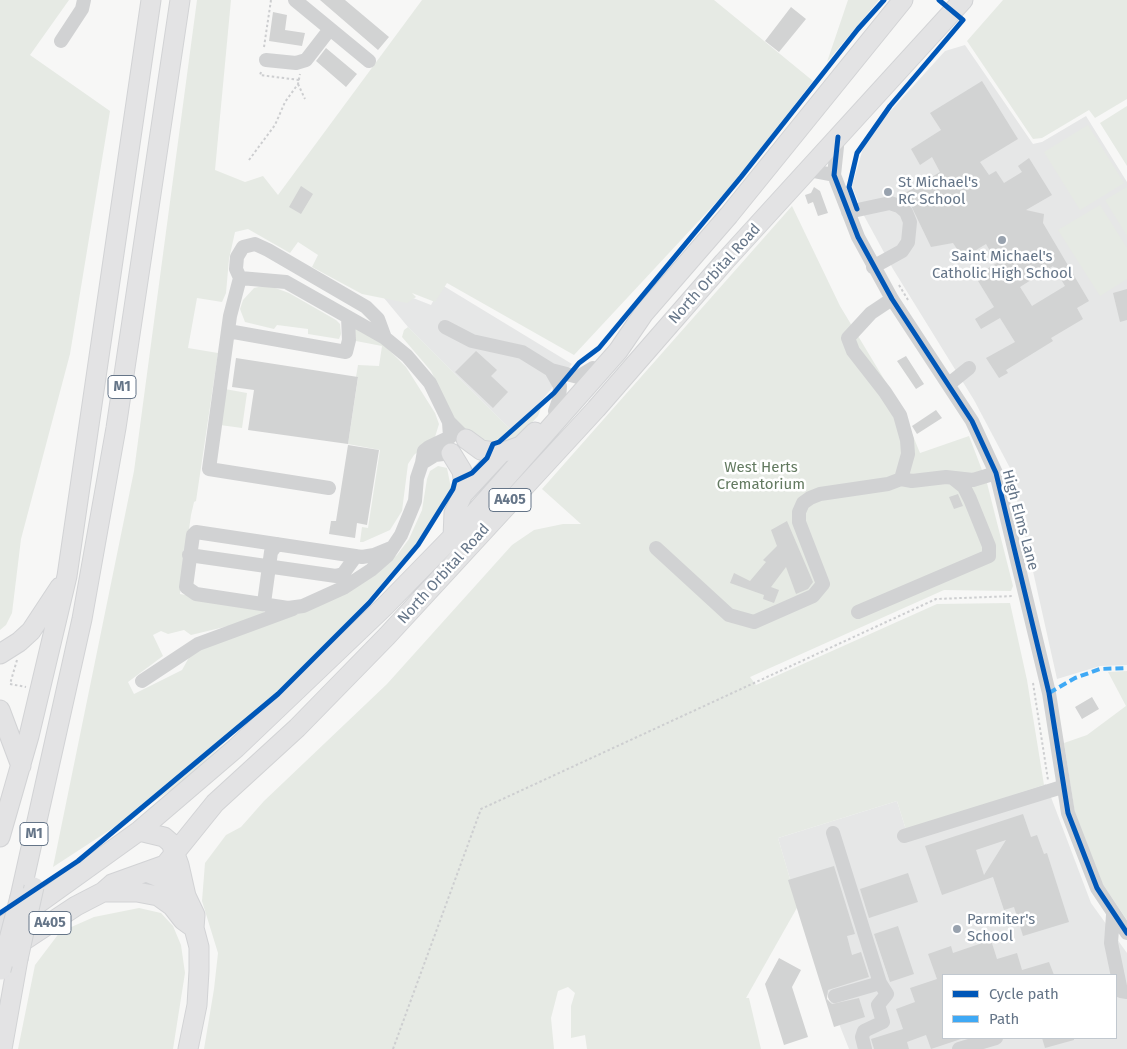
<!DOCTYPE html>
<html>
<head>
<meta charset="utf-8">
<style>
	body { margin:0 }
	#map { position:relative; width:1127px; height:1049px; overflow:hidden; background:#f7f7f6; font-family:"Fira Sans",sans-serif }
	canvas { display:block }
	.legend { position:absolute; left:942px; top:974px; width:175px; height:65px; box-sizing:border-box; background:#fff; border:1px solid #c1c8cf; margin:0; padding:6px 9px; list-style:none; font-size:15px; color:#657588 }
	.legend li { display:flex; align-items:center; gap:10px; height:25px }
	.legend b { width:25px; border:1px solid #c1c8cf }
</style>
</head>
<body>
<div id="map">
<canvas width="1127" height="1049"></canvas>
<ul class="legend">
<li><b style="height:6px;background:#0057b8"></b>Cycle path</li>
<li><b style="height:6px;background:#3fa9f5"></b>Path</li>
</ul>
</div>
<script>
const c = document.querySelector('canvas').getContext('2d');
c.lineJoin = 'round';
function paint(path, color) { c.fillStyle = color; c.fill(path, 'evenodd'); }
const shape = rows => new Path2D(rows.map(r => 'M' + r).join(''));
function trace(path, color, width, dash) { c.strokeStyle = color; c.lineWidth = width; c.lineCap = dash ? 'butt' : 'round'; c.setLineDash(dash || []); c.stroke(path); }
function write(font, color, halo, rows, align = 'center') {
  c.font = font + ' "Fira Sans",sans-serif'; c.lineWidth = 5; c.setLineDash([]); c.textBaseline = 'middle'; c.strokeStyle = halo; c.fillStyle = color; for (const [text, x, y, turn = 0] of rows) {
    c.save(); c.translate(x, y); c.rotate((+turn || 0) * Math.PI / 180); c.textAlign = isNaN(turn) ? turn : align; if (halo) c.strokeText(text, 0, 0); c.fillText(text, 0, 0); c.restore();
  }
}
const built = shape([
	[965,45,1033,144,1042,142,1086,116,1127,182,1127,665,1100,666,1057,679,1010,468,974,400,893,269,862,212,852,186,866,138,945,51],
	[442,285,572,364,522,424,510,429,408,327,384,298,390,289,431,305],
	[1046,784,1091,903,1127,953,1127,1049,849,1049,813,958,778,838,897,801,906,830],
	[943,975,1116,975,1116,1038,943,1038]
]);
const green = shape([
	[0,0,69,0,30,55,110,111,70,354,21,539,12,613,6,625,0,630],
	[197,0,231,0,215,170,245,182,263,176,278,195,422,0,714,0,813,81,737,180,574,355,447,283,435,302,412,293,416,297,407,303,362,294,312,267,318,255,298,242,290,253,248,229,235,232,229,259,226,293,222,302,197,298,188,348,218,353,196,501,194,502,191,515,180,594,262,608,266,617,191,635,184,630,168,634,161,631,153,635,163,656,128,682,134,694,182,670,191,654,374,574,397,555,409,539,422,510,427,479,430,471,438,466,447,468,451,488,416,544,367,601,279,692,179,785,53,867,134,471],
	[848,0,879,0,827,62],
	[1003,0,1127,0,1127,99,1095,118,1089,110,1042,138,1033,139,967,41],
	[1127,106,1127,166,1100,123],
	[1088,125,1124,183,1080,210,1044,152],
	[1127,187,1127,236,1105,200],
	[1100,205,1127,248,1127,279,1100,296,1058,230],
	[792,206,840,306,902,409,920,453,969,436,987,483,1013,586,1011,591,944,590,750,677,756,685,937,604,1010,603,1027,680,1044,785,906,830,897,801,778,838,798,906,746,998,749,998,761,1049,587,1049,585,1035,571,1038,571,1006,575,993,568,987,558,991,551,1018,554,1049,204,1049,214,989,218,953,202,901,205,863,226,835,241,827,264,801,387,684,512,545,534,530,563,524,581,524,542,489],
	[267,285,289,293,336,320,340,324,341,334,339,339,308,334,308,329,277,325,274,329,245,322,240,309,243,300,254,288],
	[408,327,510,429,522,423,545,397,538,416,517,439,495,443,473,436,455,421,431,371,402,337,404,330],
	[355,328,383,344,406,367,435,413,439,424,435,437,414,455,408,464,402,511,390,530,363,542,360,542,362,527,368,528,380,450,348,444,358,378,356,377,358,365,379,366,382,346,356,341],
	[225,389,247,393,242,428,220,425],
	[1127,671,1127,920,1102,883,1075,814,1064,743,1087,735,1126,706,1108,672],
	[139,908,161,913,173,926,181,945,185,973,173,1049,18,1049,35,965,60,932,94,917]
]);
const building = shape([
	[320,0,345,0,389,37,378,50],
	[791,7,806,19,779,52,765,41],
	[273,12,287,15,285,30,305,33,302,46,269,41],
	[326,48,357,74,346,87,316,61],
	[982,81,1018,139,980,162,989,175,996,171,1004,183,1022,172,1018,166,1029,158,1052,195,1026,210,1044,214,1043,223,1089,301,1077,308,1083,319,1051,338,1053,341,1006,370,1008,373,999,378,986,358,1015,342,1000,318,981,329,975,319,994,307,975,276,997,263,986,244,963,258,953,243,931,247,905,193,940,172,932,157,920,165,911,149,941,130,930,113],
	[1053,266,1065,286,1032,306,1020,287],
	[301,186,313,194,301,214,289,207],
	[814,187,820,191,828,213,818,216,813,202,808,204,805,195,811,193],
	[1127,289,1127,320,1120,322,1113,293],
	[476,351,497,370,491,376,508,392,493,408,455,372],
	[906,356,924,384,916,389,897,361],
	[236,358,358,377,348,444,248,430,254,390,232,387],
	[936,410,942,418,917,434,912,426],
	[348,445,379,450,367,525,357,523,355,538,329,534,331,521,336,521],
	[958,494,963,506,954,509,949,497],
	[787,521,813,582,808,589,796,594,786,567,771,587,779,590,774,603,763,599,764,595,730,583,734,573,750,581,766,562,763,560,777,546,771,530],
	[1092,697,1099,709,1082,719,1075,707],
	[1023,814,1031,837,1037,835,1044,854,1047,853,1069,922,1023,936,1014,907,1004,910,993,877,942,895,925,846],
	[1006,840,984,875,976,850],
	[834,866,855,934,847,936,852,955,861,952,869,977,828,990,827,999,832,1004,859,998,865,1017,834,1027,788,880],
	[908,873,918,902,869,918,860,889],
	[898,926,914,974,890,982,874,934],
	[991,940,997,959,1017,953,1022,970,1049,962,1054,975,943,975,943,1038,964,1038,931,1049,926,1035,907,1042,909,1049,874,1049,871,1039,903,1029,896,1009,915,1002,910,988,937,979,928,954,951,946,953,953],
	[779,958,801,970,792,987,808,1037,784,1045,765,984],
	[1042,1038,1074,1038,1074,1040,1045,1048]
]);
const path = shape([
	[264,47,271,0],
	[261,72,260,75,299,80],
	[298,84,305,99],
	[249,160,275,125,285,102,298,84,300,74],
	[899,285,908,300],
	[17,660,10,684,26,687],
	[1033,683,1048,780],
	[393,1049,481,809,936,599,1014,596]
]);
const minor = shape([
	[295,0,369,61],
	[61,41,82,9,84,0],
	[266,60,296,63,306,60,330,29],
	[838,137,834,175,858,237,892,299,972,421,996,473,1049,693,1068,813,1097,888,1127,933],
	[808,170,834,175],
	[848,212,890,203,899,206,906,212,910,222,908,242,902,251,873,267],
	[240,278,286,282,385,338,407,356,430,383,449,422],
	[892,299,871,313,848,338,853,351,885,392,900,415,907,440,908,454,901,479],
	[445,327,472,341,522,352,551,370],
	[228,331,346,352,349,340,348,317],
	[949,384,969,368],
	[555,411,559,400,560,386,551,370,578,377,593,368],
	[451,453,435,455,422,463,424,451,429,447,450,437,449,422,463,436],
	[329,488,209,469,230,316,240,278,236,269,237,257,243,247,255,244,268,250,366,307,378,319,385,338],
	[391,548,374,555,362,557,196,532,193,535,186,587,196,594,288,608,303,606,345,587,371,570,387,556,401,535,415,501,417,478,422,463],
	[656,548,729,615,754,622,813,596,823,584,799,522,799,512,803,503,810,498,820,494,888,484,901,479,912,481,946,477,973,480,996,473],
	[189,555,336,576,343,574,356,556],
	[264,603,271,552,277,544],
	[858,612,989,556,989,546,970,499,964,487,954,479],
	[142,681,198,644,293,609],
	[833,833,880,983],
	[904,836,1062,787],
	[1113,915,1111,943,1121,991,1127,992],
	[835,996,880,983,887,994,878,1005,883,1022,864,1031,862,1037,865,1049],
	[959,1049,996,1038]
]);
const highway = shape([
	[466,439,481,450,501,453,521,446,535,432],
	[451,453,462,471,464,485,463,494,454,513,453,537],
	[463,494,501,453],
	[0,654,19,642,31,631,60,587],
	[0,710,21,766],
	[139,831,164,837,171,843,179,865,186,896,195,915,194,928,199,947,199,971,197,1005,188,1049],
	[0,837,29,736,67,576,151,0],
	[149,873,168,881,186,896],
	[103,892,137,892,158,896,172,906,183,920,194,928],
	[20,897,82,619,116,428,180,0],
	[0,928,36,905,139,831,236,748,385,606,466,523,618,351,644,313,729,215,903,0],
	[11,949,76,906,103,892,112,884,165,865,215,803,297,728,387,636,596,409,724,262,963,0],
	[2,1049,18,959]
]);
const highwayBridge = shape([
	[18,959,34,887],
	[1,970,20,897]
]);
const quiet = shape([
	[1049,693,1075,678,1100,669,1127,668]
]);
const cycleway = shape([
	[838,137,834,175,858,237,892,299,972,421,996,473,1049,693,1068,813,1097,888,1127,933],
	[857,209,849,187,857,153,890,106,963,20,939,0],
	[0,913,78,861,278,694,369,603,418,545,453,489,455,481,472,473,487,458,493,444,499,442,554,393,579,363,599,348,741,177,858,29,884,0]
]);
const markers = [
	[888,192,5,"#98a2ae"],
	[1002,240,5,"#98a2ae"],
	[957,929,5,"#98a2ae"]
];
const shields = [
	[122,387,28],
	[510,500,42],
	[34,834,28],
	[50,923,42]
];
const shieldNames = [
	["M1",122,387],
	["A405",510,500],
	["M1",34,834],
	["A405",50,923]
];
const poiNames = [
	["St Michael's",898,183],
	["RC School",898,200],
	["Saint Michael's",1002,257,"center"],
	["Catholic High School",1002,274,"center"],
	["Parmiter's",967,920],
	["School",967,937]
];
const streetNames = [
	["North Orbital Road",715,274,-48],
	["High Elms Lane",1020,520,75],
	["North Orbital Road",444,574,-48]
];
const parkNames = [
	["West Herts",761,468],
	["Crematorium",761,485]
];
paint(built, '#e6e7e7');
paint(green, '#e6eae4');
paint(building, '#d2d3d3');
trace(highway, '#d2d3d5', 21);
trace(path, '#cdced0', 2, [2.5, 2.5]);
trace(minor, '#d1d2d3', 14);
trace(highway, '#e3e3e4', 19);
trace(highwayBridge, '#d2d3d5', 21, []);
trace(highwayBridge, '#e3e3e4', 19);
trace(quiet, '#3fa9f5', 4, [8, 4]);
trace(cycleway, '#0057b8', 5);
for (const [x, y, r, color] of markers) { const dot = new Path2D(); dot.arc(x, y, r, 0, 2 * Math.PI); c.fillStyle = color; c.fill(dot); trace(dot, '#fff', 2); }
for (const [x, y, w] of shields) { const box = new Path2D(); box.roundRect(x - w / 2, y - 11.5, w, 23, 4); c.fillStyle = '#fff'; c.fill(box); trace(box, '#657588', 1); }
write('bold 14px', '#657588', null, shieldNames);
write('15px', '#657588', '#fff', poiNames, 'left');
write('15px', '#657588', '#fff', streetNames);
write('15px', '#637a60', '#fff', parkNames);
</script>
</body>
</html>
